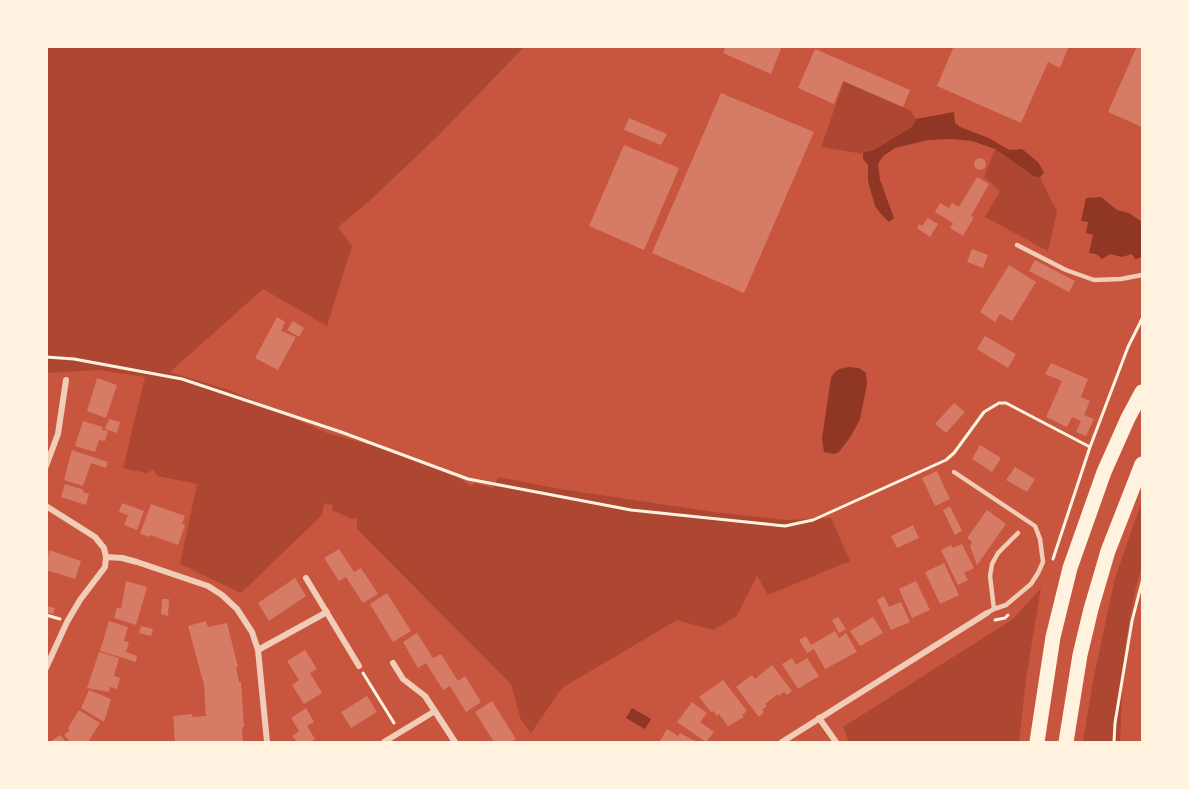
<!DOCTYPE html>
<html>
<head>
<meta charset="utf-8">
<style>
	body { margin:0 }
	#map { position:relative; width:1189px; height:789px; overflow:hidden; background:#c8553d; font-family:"Open Sans",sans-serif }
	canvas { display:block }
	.frame { position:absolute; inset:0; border:48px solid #fff3e0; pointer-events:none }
</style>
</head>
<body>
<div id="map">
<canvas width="1189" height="789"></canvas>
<div class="frame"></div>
</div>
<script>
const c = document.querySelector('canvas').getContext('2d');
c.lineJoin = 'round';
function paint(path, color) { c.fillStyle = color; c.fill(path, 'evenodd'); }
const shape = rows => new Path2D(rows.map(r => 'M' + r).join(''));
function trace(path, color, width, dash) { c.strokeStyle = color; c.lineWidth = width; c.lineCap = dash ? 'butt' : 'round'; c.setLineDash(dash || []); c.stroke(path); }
const green = shape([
	[46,47,524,47,438,136,366,204,338,227,352,246,327,326,263,289,170,372,229,390,327,433,381,448,459,478,471,486,475,483,493,488,498,477,560,489,714,512,785,520,831,518,850,561,768,595,757,576,737,616,713,630,677,620,562,688,531,733,521,720,511,684,357,529,357,518,352,519,332,510,333,505,324,503,322,515,241,593,180,564,197,484,158,476,153,470,146,473,123,468,145,377,99,370,47,373],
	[844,81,911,111,916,119,912,127,872,151,867,151,863,154,821,147],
	[995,149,1035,177,1040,177,1057,212,1048,251,985,217,1000,191,984,177],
	[1142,501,1142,566,1136,587,1126,640,1123,671,1120,742,1083,742,1093,681,1115,578],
	[1041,588,1026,679,1019,742,849,742,843,727,1013,619]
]);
const water = shape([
	[954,112,955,123,960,127,989,138,1009,150,1022,149,1038,162,1044,173,1040,177,1035,177,995,149,972,141,952,139,928,140,895,148,883,156,878,164,880,180,894,218,889,222,881,214,875,206,868,181,868,165,863,159,863,154,867,151,872,151,912,127,916,119],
	[1101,197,1117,210,1129,213,1142,222,1142,257,1135,259,1132,254,1122,257,1110,254,1102,259,1096,254,1089,253,1093,235,1086,233,1088,222,1081,221,1086,198],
	[849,367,859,368,866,373,867,384,860,419,851,436,839,452,834,454,824,452,822,438,831,378,834,373,839,369],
	[632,708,651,719,645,729,626,718]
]);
const building = shape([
	[726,46,782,46,771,74,723,53],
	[954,46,1069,46,1060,68,1048,62,1021,123,937,86],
	[1137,46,1142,46,1142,127,1108,112],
	[815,49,910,90,903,107,843,81,834,104,798,88],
	[721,93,814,132,744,293,652,253],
	[629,118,667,134,661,145,624,130],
	[624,145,679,168,644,250,589,226],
	'974 164a6 6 0 1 1 12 0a6 6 0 1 1-12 0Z',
	[977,177,989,184,971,216,974,217,963,236,950,228,953,223,935,212,940,203,949,208,952,203,959,207],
	[928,218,938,224,930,237,917,228,919,224,922,226],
	[972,249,988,255,983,268,967,262],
	[1035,260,1075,281,1069,292,1029,271],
	[1009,265,1036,282,1012,321,1000,314,995,322,980,312],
	[277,317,285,322,281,331,296,337,278,370,255,358],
	[293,321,304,328,299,337,287,330],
	[985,336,1016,354,1008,368,977,349],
	[1051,363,1088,379,1081,397,1090,401,1084,415,1094,419,1086,436,1076,432,1081,421,1072,417,1067,427,1046,417,1062,381,1045,374],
	[97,378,117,385,106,418,87,411],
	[954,403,965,412,946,433,935,424],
	[109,419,120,422,117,433,105,429],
	[83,421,103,427,102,430,108,431,105,441,99,440,95,452,75,446],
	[980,445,1001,458,992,472,972,459],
	[72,450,108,462,106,468,91,463,83,486,64,480],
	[1015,467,1035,479,1027,492,1006,480],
	[937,471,950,499,935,506,922,478],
	[65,484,84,490,83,492,89,494,86,505,61,497],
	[122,503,144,511,137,530,124,525,128,515,119,512],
	[151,504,185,516,182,524,185,525,178,545,150,535,150,537,140,534],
	[950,506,962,531,955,535,943,510],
	[987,510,1006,524,977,565,970,546,972,542,967,538],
	[913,525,919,538,897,548,891,536],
	[962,544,974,568,964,573,968,580,958,585,941,550,951,545,953,548],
	[339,549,354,572,361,568,378,594,363,603,346,577,339,581,324,558],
	[49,550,81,561,75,579,46,570],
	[944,563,959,595,940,604,925,572],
	[295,578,306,596,269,621,258,603],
	[126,581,147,587,136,625,114,618,117,607,121,609],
	[916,581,930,610,912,618,899,589],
	[387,593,411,631,393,642,370,604],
	[884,596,889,607,901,602,910,622,891,630,877,600],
	[162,599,169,599,168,616,161,614],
	[46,606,55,608,53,614,46,612],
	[838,617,846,629,839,633,832,620],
	[873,617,883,633,860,646,850,631],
	[109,621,128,627,124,641,129,642,126,652,137,656,136,662,100,651],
	[206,621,208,627,227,623,238,667,236,667,239,682,241,682,244,727,242,727,243,742,175,742,173,716,192,714,192,717,206,716,204,685,188,626],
	[141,626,153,629,151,636,139,633],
	[835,631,839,638,846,633,857,652,825,669,814,649,807,653,799,640,806,636,811,645],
	[417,633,433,658,441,654,458,681,465,676,481,702,466,712,450,686,443,690,426,663,418,668,403,642],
	[305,650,317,669,310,673,322,693,304,704,292,685,299,680,287,661],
	[99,652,119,658,114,676,120,678,117,689,110,687,109,692,87,688],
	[792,658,796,665,807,658,819,676,798,689,782,664],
	[772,665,792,691,787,695,784,692,779,696,778,694,765,704,767,706,762,710,764,712,759,717,736,687,752,675,755,679],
	[723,680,747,711,742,715,744,717,728,726,719,714,717,716,713,711,711,712,699,697],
	[89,690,111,699,104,722,81,708],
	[367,696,377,712,351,728,341,712],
	[492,701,516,739,511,742,494,742,475,712],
	[692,702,707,713,700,722,714,732,706,742,677,722],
	[306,708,314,722,307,726,315,739,310,742,297,742,292,736,299,731,291,718],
	[79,710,100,723,88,742,70,742,64,735,70,730,68,728],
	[667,729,678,736,680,733,697,742,662,742,660,741],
	[60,735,66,742,52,742,51,741]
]);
const path = shape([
	[46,357,74,359,182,379,341,432,468,479,631,510,785,526,813,520,946,460,954,453,984,412,999,403,1006,403,1090,447,1053,559],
	[1090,447,1128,347,1142,319],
	[46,615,60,619],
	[995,620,1005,618,1008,615],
	[363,673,394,723],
	[1114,742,1115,723,1132,621,1142,582]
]);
const service = shape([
	[1017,245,1066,270,1094,280,1121,279,1142,275],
	[954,472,1035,526,1040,539,1043,562,1038,573,1031,584,1006,605,994,609,987,613],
	[994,609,990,576,992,564,998,553,1018,533]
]);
const minor = shape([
	[46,466,58,434,66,380],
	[46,506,95,537,104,548,106,557,122,558,137,562,208,586,222,595,237,609,252,632,258,650,267,742],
	[306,578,359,666],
	[258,650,327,612],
	[393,663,403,679,425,696,455,742],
	[46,668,67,622,80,600,105,567,106,557],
	[819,718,836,742],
	[384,742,435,711],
	[782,742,987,613]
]);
const trunk = shape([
	[1037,742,1053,637,1070,568,1104,472,1128,418,1142,392],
	[1066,742,1080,655,1091,609,1108,551,1142,464]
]);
paint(green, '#ae4732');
paint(water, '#8f3625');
paint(building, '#d67c66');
trace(path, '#fff3e0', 3);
trace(service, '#f1ccb7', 4.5);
trace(minor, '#f1ccb7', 6);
trace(trunk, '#fff3e0', 15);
</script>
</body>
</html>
